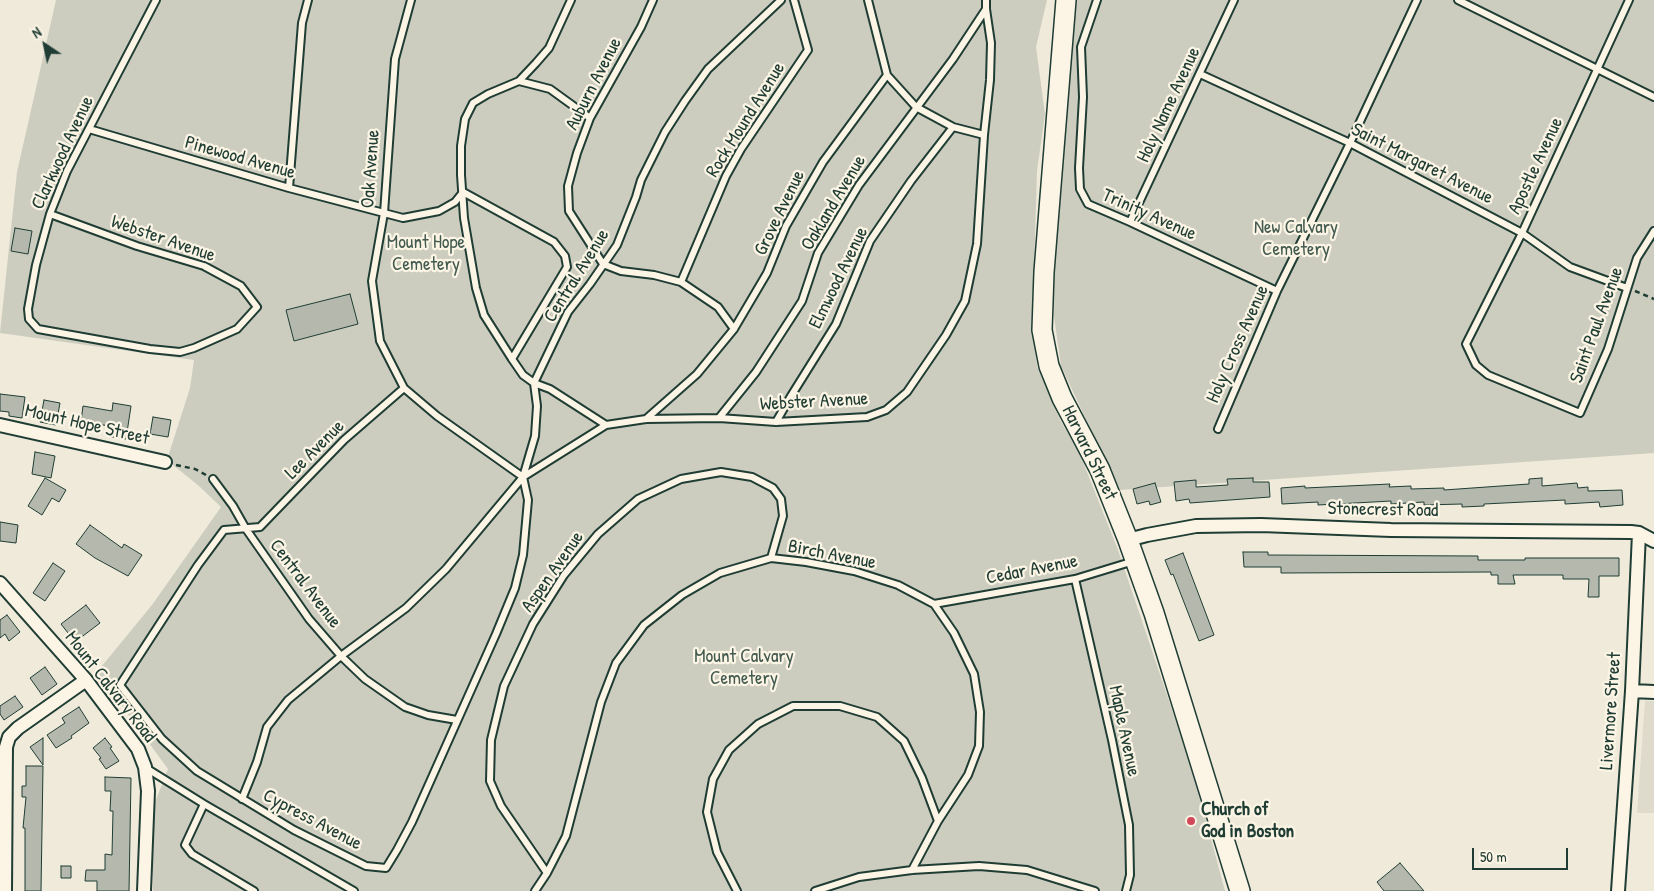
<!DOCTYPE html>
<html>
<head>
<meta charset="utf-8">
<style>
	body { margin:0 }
	#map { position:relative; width:1654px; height:891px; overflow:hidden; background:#efeada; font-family:"Patrick Hand",sans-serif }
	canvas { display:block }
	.north { position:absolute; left:20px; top:20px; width:50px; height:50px; -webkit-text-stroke:4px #fcf5e5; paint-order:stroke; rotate:326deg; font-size:14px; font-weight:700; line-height:20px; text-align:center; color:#1f3d34 }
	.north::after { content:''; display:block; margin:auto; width:18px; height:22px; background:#1f3d34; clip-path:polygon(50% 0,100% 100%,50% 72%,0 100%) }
	.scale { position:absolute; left:1472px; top:848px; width:96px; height:22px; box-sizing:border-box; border:2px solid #1f3d34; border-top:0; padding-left:6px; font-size:15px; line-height:18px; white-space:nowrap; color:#1f3d34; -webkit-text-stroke:4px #fcf5e5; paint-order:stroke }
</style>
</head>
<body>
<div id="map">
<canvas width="1654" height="891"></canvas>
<div class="north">N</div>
<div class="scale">50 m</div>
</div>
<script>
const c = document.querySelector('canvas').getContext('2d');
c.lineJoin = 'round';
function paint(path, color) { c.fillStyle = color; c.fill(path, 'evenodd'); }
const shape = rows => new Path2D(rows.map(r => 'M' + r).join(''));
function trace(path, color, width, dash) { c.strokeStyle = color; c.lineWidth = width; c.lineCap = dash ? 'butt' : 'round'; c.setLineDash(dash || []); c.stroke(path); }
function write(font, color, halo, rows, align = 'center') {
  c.font = font + ' "Patrick Hand",sans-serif'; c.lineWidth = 4.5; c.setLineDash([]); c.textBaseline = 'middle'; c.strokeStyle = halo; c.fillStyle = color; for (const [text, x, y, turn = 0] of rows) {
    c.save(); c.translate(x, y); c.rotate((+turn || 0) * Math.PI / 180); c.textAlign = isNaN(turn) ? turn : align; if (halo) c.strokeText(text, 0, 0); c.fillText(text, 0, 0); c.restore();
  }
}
const built = shape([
	[1645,701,1654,701,1654,813,1637,813]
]);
const green = shape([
	[56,0,1047,0,1036,47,1045,114,1037,171,1033,304,1037,366,1060,420,1079,452,1118,550,1193,772,1225,891,153,891,152,810,168,769,97,672,152,605,221,507,199,486,167,460,190,388,194,360,0,333,17,172],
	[1076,0,1654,0,1654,453,1119,490,1061,366,1052,302]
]);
const building = shape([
	[15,228,32,231,28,254,11,251,15,228],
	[350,294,358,324,294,341,286,310,350,294],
	[0,394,25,397,22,418,9,416,9,412,0,411,0,394],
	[44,400,60,403,56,425,40,422,44,400],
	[113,403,131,406,126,439,107,436,109,426,81,421,83,406,112,411,113,403],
	[153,417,171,420,168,437,150,434,153,417],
	[35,452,55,456,51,478,32,474,35,452],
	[45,478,66,490,59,502,52,498,42,515,28,506,45,478],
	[1253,478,1253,482,1269,482,1270,497,1190,503,1189,499,1176,501,1174,482,1196,480,1196,487,1228,485,1227,479,1253,478],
	[1542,478,1542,486,1577,483,1578,488,1588,487,1588,491,1622,490,1623,505,1600,507,1599,502,1565,504,1565,500,1484,504,1484,506,1462,507,1462,504,1424,505,1424,502,1391,504,1391,501,1318,505,1318,502,1282,504,1281,488,1305,486,1305,488,1390,484,1389,487,1411,486,1411,489,1444,488,1444,490,1529,484,1529,479,1542,478],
	[1155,483,1161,502,1150,505,1149,501,1137,504,1133,489,1155,483],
	[0,522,18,525,16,543,0,541,0,522],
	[90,525,122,548,124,544,142,555,128,576,95,558,76,544,90,525],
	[1243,552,1268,552,1268,555,1478,556,1478,560,1525,560,1525,558,1619,558,1619,576,1599,576,1599,597,1588,597,1589,579,1563,579,1563,575,1513,575,1515,584,1498,584,1498,575,1491,575,1491,572,1281,573,1281,567,1244,567,1243,552],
	[1183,553,1214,635,1199,641,1173,574,1171,575,1165,560,1183,553],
	[53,563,65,571,45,601,33,593,53,563],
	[86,605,100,623,75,642,61,624,86,605],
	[7,615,20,632,9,641,5,634,0,638,0,620,7,615],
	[45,667,57,684,42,695,30,678,45,667],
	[15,696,23,707,4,720,0,714,0,706,15,696],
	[79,707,89,723,71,736,72,738,56,748,47,735,65,723,62,718,79,707],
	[43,738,43,765,30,747,43,738],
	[105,738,112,747,110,748,119,761,106,769,99,759,101,758,93,748,105,738],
	[26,766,43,766,41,891,25,891,25,828,23,828,26,797,22,797,22,786,26,786,26,766],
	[105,777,131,778,129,891,97,891,97,881,85,881,86,870,105,870,105,854,112,855,113,811,110,811,111,791,105,791,105,777],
	[1400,863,1424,891,1384,891,1377,882,1400,863],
	[61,866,71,866,71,878,61,878,61,866]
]);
const path = shape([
	[1635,291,1654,299],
	[176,465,195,469,206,475]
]);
const lane = shape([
	[411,0,395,59,384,213,372,281,380,341,404,388,437,416,523,477],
	[571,0,549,48,536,63,519,81,488,94,473,103,465,119,461,146,461,175,464,218,476,288,484,315,512,359,523,375,534,383,550,389,606,425],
	[1097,0,1081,47,1083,97,1079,168,1080,189,1088,204,1130,222,1277,291],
	[1458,0,1654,97],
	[1629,0,1522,233,1466,344,1476,365,1488,375,1580,413,1608,349,1637,258,1654,231],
	[1200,74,1350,143,1522,233,1570,267,1627,288],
	[887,75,916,107,953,127,984,135],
	[519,81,550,89,590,118],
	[89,129,289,188,403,218,439,211,455,202,463,192],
	[289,188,302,23,308,0],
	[463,192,554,242,565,256,567,267,512,359],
	[50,214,137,246,204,266,241,286,257,307,237,329,194,348,180,352,150,349,38,329,29,319,28,309,36,265,50,214,67,171,156,0],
	[1130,222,1234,0],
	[603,264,569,211,568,186,577,153,590,118,641,27,653,0],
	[603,264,621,271,654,275,681,282,718,307,734,329],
	[681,282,726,176,741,149,808,50,794,0],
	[404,388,344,440,260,527,224,530,198,565,120,685,162,739,197,771,294,830,366,866,386,868,397,850,412,822,496,634,515,588,523,555,528,500,523,477],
	[719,418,756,372,802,301,818,253,859,185,953,59,986,9],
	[646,419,697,374,734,329,767,273,786,226,823,162,887,75,868,0],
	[776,422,791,396,836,324,870,241,911,181,953,127],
	[1218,429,1277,291,1350,143,1417,0],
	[523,477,606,425,646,419,719,418,776,422,867,417,886,410,907,392,946,335,965,301,977,244,984,135,990,80,991,43,986,9,986,0],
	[213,479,233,506,246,529,309,619,341,656,365,679,405,707,428,715,457,720],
	[1075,579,1112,740,1129,825,1130,875,1126,891],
	[934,604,1075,579,1134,561],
	[146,768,204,804,354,891],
	[242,799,257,762,267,727,288,700,341,656,406,608,446,569,523,477,535,436,537,406,534,383,568,312,590,284,617,245,636,197,641,180,665,132,685,101,708,69,781,0],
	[204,804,185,845,192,854,254,891],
	[547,873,501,806,490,781,491,740,504,686,533,624,564,575,598,534,638,499,681,479,721,472,752,477,773,488,781,499,783,516,771,558],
	[535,891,547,873,566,836,601,702,616,663,644,625,682,595,720,573,771,558,806,562,854,571,898,585,934,604,954,633,974,674,980,712,979,746,968,775,938,821,912,870],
	[737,891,717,852,707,812,713,779,729,750,758,724,793,706,840,706,877,717,904,741,922,778,938,821],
	[815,891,859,877,912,870,979,866,1027,870,1095,891]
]);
const street = shape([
	[0,425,165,462],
	[1128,540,1147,535,1196,526,1261,525,1391,530,1631,532,1639,533,1654,541],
	[0,583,86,680,138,749,145,767,148,791,144,891],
	[1632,691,1654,692],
	[5,891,6,747,9,737,18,728,86,680],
	[1618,891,1632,691,1639,533]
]);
const secondary = shape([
	[1066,0,1044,272,1042,330,1049,366,1062,398,1100,470,1128,540,1154,613,1240,891]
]);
const markers = [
	[1191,821,5,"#d1495b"]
];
const streetNames = [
	["Auburn Avenue",594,84,-63],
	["Holy Name Avenue",1169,105,-65],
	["Rock Mound Avenue",746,120,-58],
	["Clarkwood Avenue",63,153,-65],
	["Pinewood Avenue",240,158,16],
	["Saint Margaret Avenue",1422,164,27],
	["Apostle Avenue",1536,166,-65],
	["Oak Avenue",371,169,-86],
	["Oakland Avenue",834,203,-59],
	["Grove Avenue",780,213,-64],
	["Trinity Avenue",1149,215,24],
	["Webster Avenue",163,239,19],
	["Central Avenue",577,276,-58],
	["Elmwood Avenue",839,278,-64],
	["Saint Paul Avenue",1597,325,-70],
	["Holy Cross Avenue",1238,344,-66],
	["Webster Avenue",814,402,-3],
	["Mount Hope Street",87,425,13],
	["Lee Avenue",315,450,-45],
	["Harvard Street",1089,453,64],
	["Stonecrest Road",1383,510,1],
	["Birch Avenue",832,555,11],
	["Cedar Avenue",1032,570,-11],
	["Aspen Avenue",553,572,-55],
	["Central Avenue",305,584,53],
	["Mount Calvary Road",110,687,52],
	["Livermore Street",1611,711,-86],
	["Maple Avenue",1124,731,78],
	["Cypress Avenue",312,820,28]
];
const parkNames = [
	["New Calvary",1296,228],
	["Cemetery",1296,250],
	["Mount Hope",426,243],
	["Cemetery",426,265],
	["Mount Calvary",744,657],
	["Cemetery",744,679]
];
const poiNames = [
	["Church of",1201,810],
	["God in Boston",1201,832]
];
paint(built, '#dedbcc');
paint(green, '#cccdbf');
paint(building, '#b5b9ad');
trace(building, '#1f3d34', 1);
trace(lane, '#1f3d34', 10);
trace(street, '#1f3d34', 16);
trace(secondary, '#1f3d34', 22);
trace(path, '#1f3d34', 2.5, [5, 4]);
trace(lane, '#fcf5e5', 6);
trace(street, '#fcf5e5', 12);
trace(secondary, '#fcf5e5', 19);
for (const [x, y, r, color] of markers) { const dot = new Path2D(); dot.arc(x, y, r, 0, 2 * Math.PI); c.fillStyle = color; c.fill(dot); trace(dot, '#fcf5e5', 2); }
write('19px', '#1f3d34', '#fcf5e5', streetNames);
write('19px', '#425a50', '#fcf5e5', parkNames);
write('bold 19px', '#1f3d34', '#fcf5e5', poiNames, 'left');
</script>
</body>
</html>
